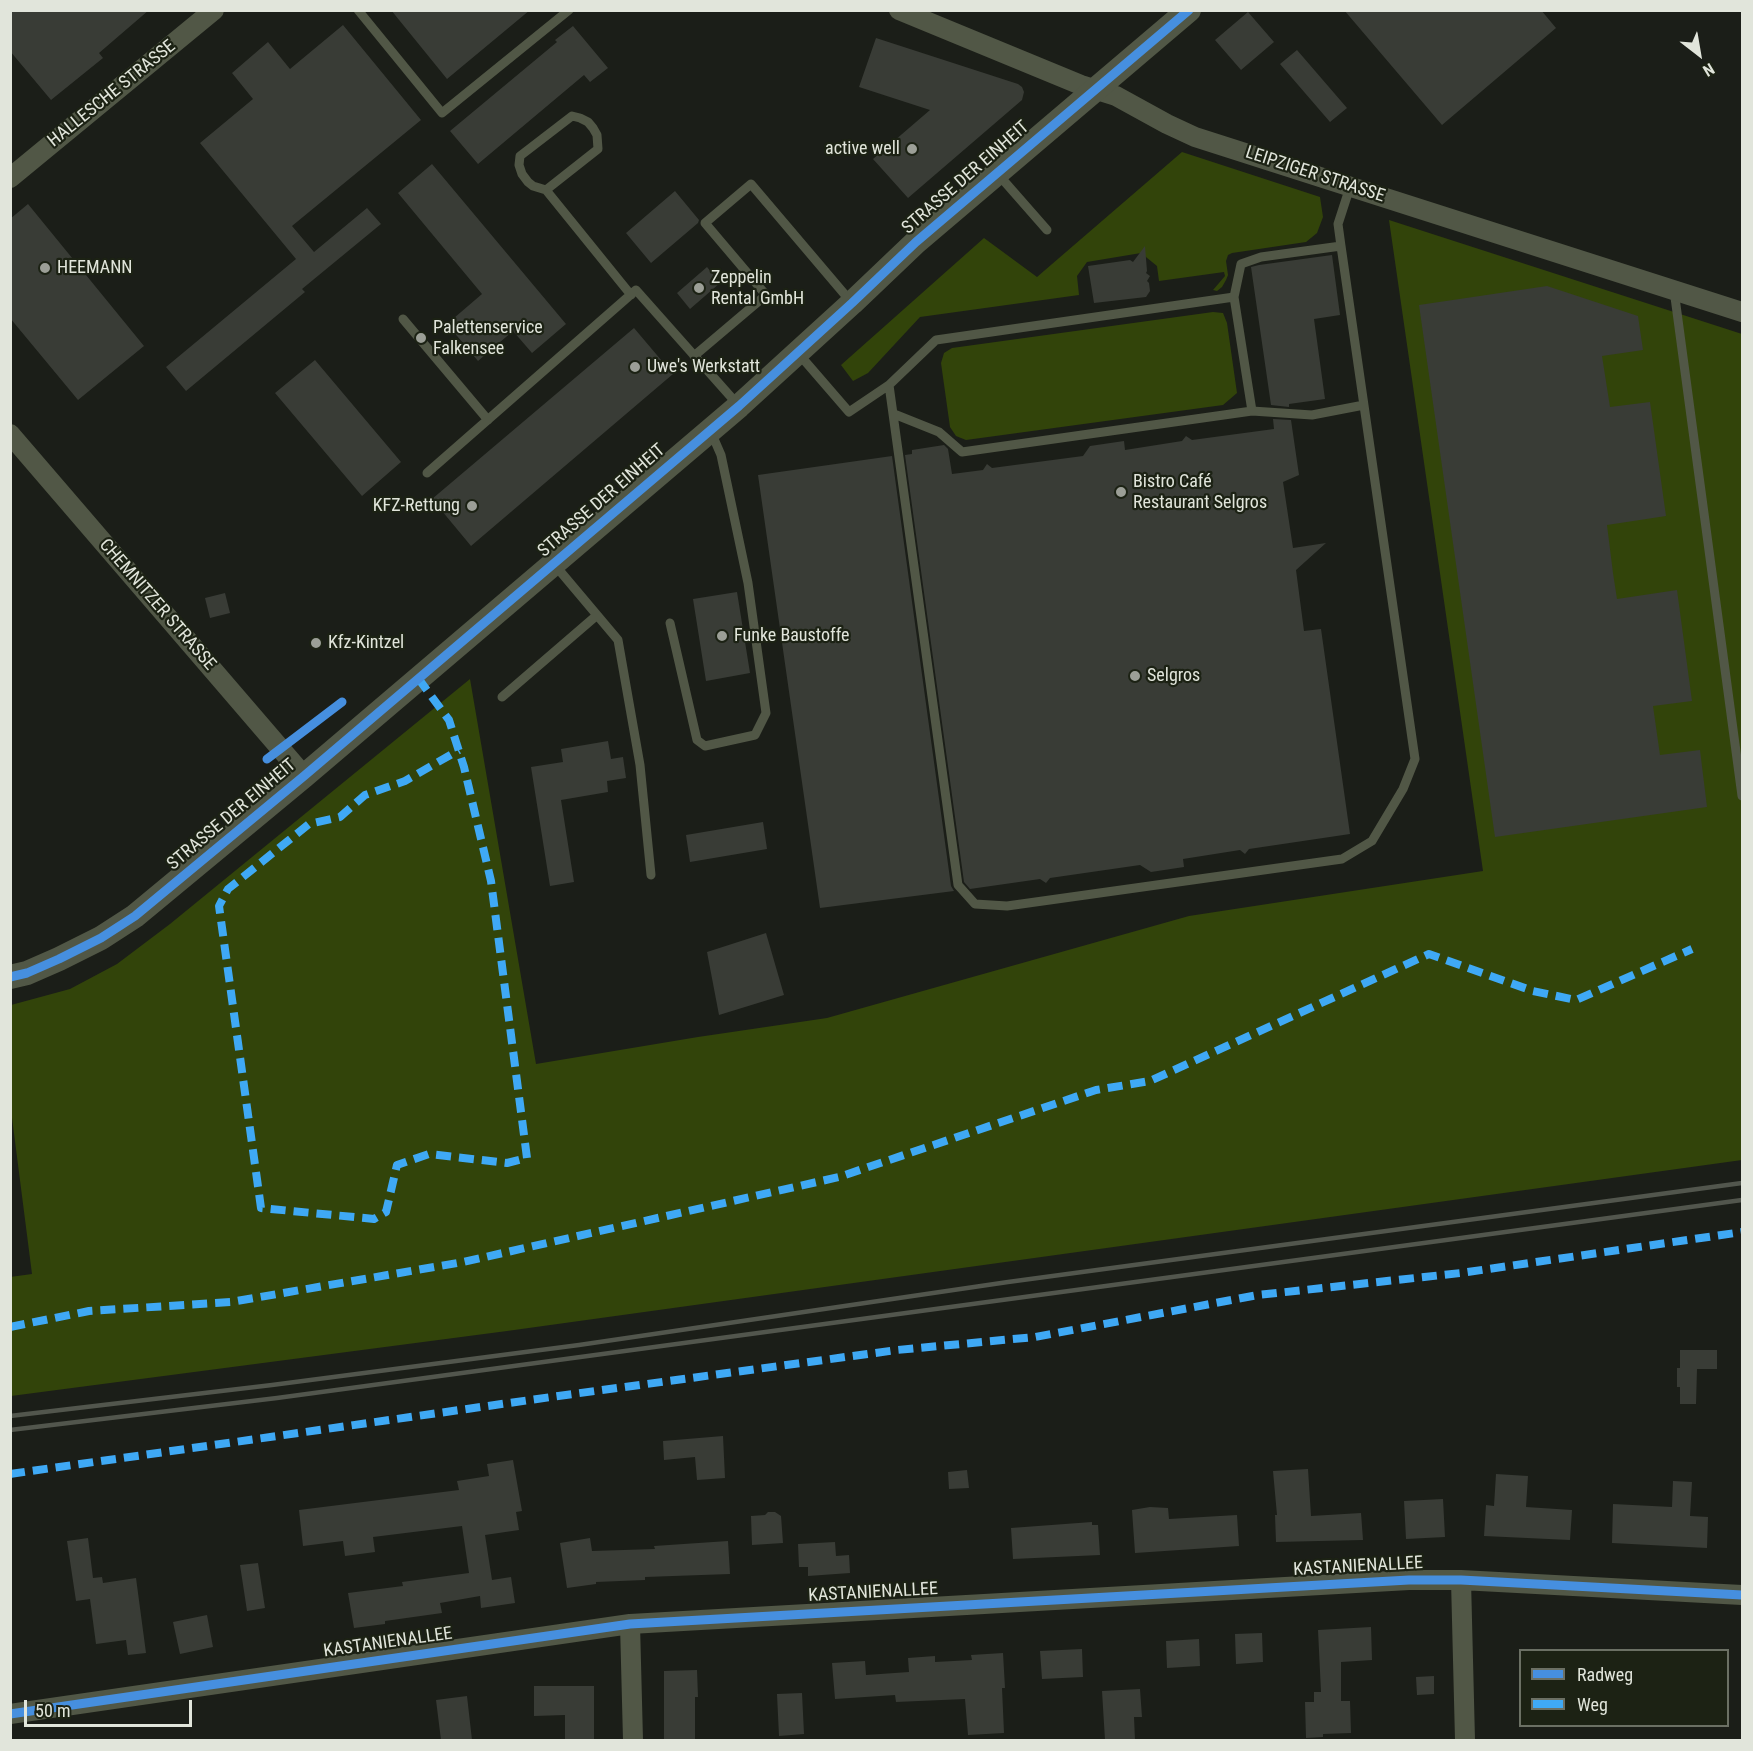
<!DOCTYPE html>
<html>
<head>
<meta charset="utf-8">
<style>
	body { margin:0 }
	#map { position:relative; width:1753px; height:1751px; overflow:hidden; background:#1b1e18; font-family:"Roboto Condensed",sans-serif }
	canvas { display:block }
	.frame { position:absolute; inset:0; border:12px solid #e1e5db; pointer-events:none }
	.legend { position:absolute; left:1519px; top:1649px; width:210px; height:78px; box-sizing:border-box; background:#1c2214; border:2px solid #6b7064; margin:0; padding:8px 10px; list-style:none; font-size:18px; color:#e1e5db }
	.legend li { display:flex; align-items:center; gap:12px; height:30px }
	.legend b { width:30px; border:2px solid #6b7064 }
	.north { position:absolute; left:1669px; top:24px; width:60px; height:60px; -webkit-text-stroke:4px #1c2214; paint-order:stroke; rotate:149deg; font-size:16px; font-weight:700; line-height:24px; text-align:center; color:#e1e5db }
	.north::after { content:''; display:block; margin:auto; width:21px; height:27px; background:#e1e5db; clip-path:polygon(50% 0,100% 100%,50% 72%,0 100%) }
	.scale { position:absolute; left:24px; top:1700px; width:168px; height:27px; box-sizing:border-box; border:3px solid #e1e5db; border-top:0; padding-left:8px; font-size:18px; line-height:21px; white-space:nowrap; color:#e1e5db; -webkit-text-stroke:4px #1c2214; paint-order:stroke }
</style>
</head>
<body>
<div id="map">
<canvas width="1753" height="1751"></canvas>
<div class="frame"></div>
<ul class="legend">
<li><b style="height:8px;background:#468fdf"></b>Radweg</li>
<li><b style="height:8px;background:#3fa9f5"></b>Weg</li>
</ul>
<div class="north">N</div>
<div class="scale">50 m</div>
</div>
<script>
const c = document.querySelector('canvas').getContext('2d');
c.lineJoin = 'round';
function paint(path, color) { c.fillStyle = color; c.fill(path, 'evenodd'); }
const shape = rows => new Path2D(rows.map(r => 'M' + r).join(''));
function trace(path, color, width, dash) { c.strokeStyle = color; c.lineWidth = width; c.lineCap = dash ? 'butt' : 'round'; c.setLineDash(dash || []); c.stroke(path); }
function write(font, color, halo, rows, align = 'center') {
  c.font = font + ' "Roboto Condensed",sans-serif'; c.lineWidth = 4.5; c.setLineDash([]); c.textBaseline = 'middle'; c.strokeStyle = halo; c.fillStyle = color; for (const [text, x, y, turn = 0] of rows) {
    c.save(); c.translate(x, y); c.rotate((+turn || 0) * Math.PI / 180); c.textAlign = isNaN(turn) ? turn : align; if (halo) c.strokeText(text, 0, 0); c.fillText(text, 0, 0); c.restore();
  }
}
const green = shape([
	[1182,152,1320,197,1323,217,1317,233,1306,242,1232,253,1228,255,1226,261,1228,275,1226,280,1222,287,1217,291,1213,290,1225,276,1224,272,1159,281,1157,266,1141,253,1087,262,1077,276,1079,295,920,317,868,373,853,381,841,365,984,238,1037,277],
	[1389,220,1742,334,1742,1160,507,1331,11,1396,10,1277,32,1274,11,1110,11,1005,70,989,117,964,170,924,470,679,536,1064,698,1037,827,1018,1189,916,1483,871],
	[1213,312,1223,313,1227,323,1237,393,1223,405,966,440,956,436,950,427,941,363,944,353,952,348]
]);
const building = shape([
	[10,10,149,10,99,53,103,58,51,100,10,51],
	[391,10,530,10,447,79],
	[1344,10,1541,10,1556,28,1442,125],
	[1248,12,1274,42,1241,70,1215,40],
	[343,25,421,120,292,226,314,252,367,208,381,224,302,289,305,292,186,391,166,367,296,259,200,143,253,99,232,73,268,42,290,69],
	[573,26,608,68,590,82,584,75,478,164,450,131,557,42,555,40],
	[876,38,1018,84,1022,87,1024,92,1022,100,908,198,873,159,930,110,859,87],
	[1297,50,1347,108,1330,122,1280,64],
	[432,164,566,324,532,353,513,331,478,361,447,324,482,294,398,193],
	[675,191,699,220,698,223,651,263,626,233],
	[28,204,144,346,78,400,10,318,10,219],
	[1145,246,1147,271,1146,273,1150,276,1147,281,1149,283,1150,291,1146,297,1094,303,1088,266,1130,260,1133,262],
	[1332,255,1340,315,1314,319,1325,399,1289,404,1289,407,1271,405,1251,267,1259,265],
	[707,267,720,283,690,309,677,293],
	[1547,286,1638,316,1643,350,1602,356,1610,407,1650,402,1666,516,1607,525,1613,573,1617,599,1677,590,1692,701,1653,706,1660,755,1700,750,1707,807,1495,837,1419,305],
	[634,328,673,374,471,546,432,499],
	[315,360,401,462,362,496,275,393],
	[1273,419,1291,420,1299,475,1283,482,1293,548,1326,543,1296,570,1304,631,1321,629,1350,834,1249,849,1245,854,1240,850,1183,859,1184,867,1151,872,1140,865,1050,878,1046,883,1040,879,970,889,964,882,905,455,912,454,912,450,944,445,948,449,952,474,983,470,987,464,992,468,1083,456,1090,446,1124,441,1125,450,1182,441,1186,436,1192,440,1274,429],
	[892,456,951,886,954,891,820,908,758,475],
	[737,592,750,673,706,681,693,599],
	[225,593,230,613,210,618,205,598],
	[608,741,611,759,623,757,626,778,607,781,608,792,561,800,574,882,550,886,531,767,563,762,561,749],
	[763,822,767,849,690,862,686,835],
	[766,933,784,995,719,1015,707,952],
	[1680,1350,1717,1350,1717,1369,1697,1369,1696,1404,1680,1404,1680,1387,1677,1387,1677,1368,1680,1368],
	[723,1436,725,1478,697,1480,695,1457,664,1460,663,1441],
	[513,1460,522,1511,516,1512,519,1530,485,1535,492,1580,511,1577,515,1603,481,1608,480,1596,440,1603,442,1613,385,1621,385,1624,354,1628,348,1593,403,1586,402,1582,469,1573,462,1526,373,1537,375,1552,345,1556,343,1541,303,1546,299,1510,459,1490,457,1481,489,1476,487,1464],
	[1308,1469,1311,1516,1361,1513,1363,1540,1276,1542,1275,1515,1277,1515,1273,1471],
	[967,1470,969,1488,949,1489,948,1472],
	[1496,1474,1528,1476,1526,1507,1572,1510,1570,1540,1484,1536,1486,1505,1494,1506],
	[1673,1481,1692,1482,1690,1516,1708,1517,1707,1548,1612,1543,1613,1504,1672,1507],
	[1443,1499,1445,1537,1406,1539,1404,1501],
	[1150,1507,1168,1508,1169,1519,1237,1515,1239,1546,1135,1553,1132,1510],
	[768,1512,775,1512,781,1516,783,1543,752,1545,751,1516,765,1515],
	[1092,1522,1092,1525,1098,1525,1100,1555,1013,1559,1011,1528],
	[88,1538,93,1578,102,1577,103,1583,136,1578,146,1653,128,1655,126,1640,96,1644,90,1599,76,1601,67,1541],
	[590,1538,592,1551,655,1549,654,1546,728,1541,730,1574,645,1577,645,1580,596,1582,596,1584,567,1588,560,1543],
	[835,1542,836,1556,849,1555,850,1573,808,1576,808,1567,799,1567,798,1544],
	[258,1563,265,1608,247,1611,240,1565],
	[207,1615,213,1647,180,1654,173,1622],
	[1371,1627,1372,1660,1341,1662,1341,1701,1350,1701,1351,1733,1323,1734,1323,1737,1306,1738,1305,1702,1314,1702,1314,1692,1321,1692,1318,1630],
	[1262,1633,1263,1662,1236,1664,1235,1634],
	[1199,1639,1200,1666,1167,1668,1166,1641],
	[1082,1649,1083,1677,1042,1679,1040,1651],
	[1003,1653,1005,1688,1002,1688,1004,1733,968,1735,965,1699,896,1702,895,1695,835,1699,832,1663,865,1661,866,1675,909,1672,908,1658,935,1656,935,1662,972,1660,971,1655],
	[697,1670,698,1697,695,1697,695,1740,664,1740,664,1671],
	[1434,1676,1434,1694,1417,1695,1416,1677],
	[534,1686,594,1686,594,1740,565,1740,565,1715,534,1716],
	[1140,1689,1142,1717,1134,1717,1135,1740,1105,1740,1102,1691],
	[802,1693,804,1734,779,1736,777,1694],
	[467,1696,472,1740,441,1740,436,1700]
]);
const service = shape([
	[358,10,442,113,569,10],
	[997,173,1047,230],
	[546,190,598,149,597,135,593,128,588,122,580,118,572,116,520,156,519,165,522,174,528,182,533,186,546,190,631,295],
	[1341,246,1261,257,1241,264,1234,297,936,340,889,385,958,885,975,904,1007,906,1342,859,1372,841,1403,789,1415,759,1341,246,1338,224,1350,187],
	[1674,290,1742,796],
	[1234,297,1252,411],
	[403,319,488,420],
	[798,353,849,412,889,385],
	[694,356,766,295,705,223,751,184,852,303],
	[894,414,939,432,962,452,1252,411,1312,415,1364,405],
	[427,473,636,290,739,406],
	[554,564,618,640,640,765,651,875],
	[670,623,697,740,705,746,755,735,766,713,748,583,721,455,711,432],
	[502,697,596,616]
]);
const minor = shape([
	[899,10,1081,85,1116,96,1167,124,1195,137,1742,312],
	[10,178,214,10],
	[10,434,304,776],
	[1461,1580,1465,1740],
	[630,1624,633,1740],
	[10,1714,630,1624,1409,1580,1461,1580,1742,1595]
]);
const tertiary = shape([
	[10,977,27,973,59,959,101,938,135,916,304,776,739,406,852,303,916,242,1189,10]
]);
const rail = shape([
	[10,1416,272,1385,579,1345,1008,1282,1742,1183],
	[10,1430,277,1398,1742,1200]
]);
const quiet = shape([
	[418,678,449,720,464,767,491,881,527,1158,507,1163,429,1154,397,1165,386,1212,374,1219,261,1208,219,906,228,889,309,824,340,817,365,795,405,781,459,750],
	[10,1327,89,1311,231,1302,463,1262,839,1177,1096,1090,1150,1081,1429,954,1533,991,1576,1000,1692,949],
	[10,1474,551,1397,897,1350,1035,1337,1258,1295,1461,1273,1742,1232]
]);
const cycleway = shape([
	[267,759,342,702],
	[10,977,27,973,59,959,101,938,135,916,304,776,739,406,852,303,916,242,1189,10],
	[10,1714,630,1624,1409,1580,1461,1580,1742,1595]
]);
const markers = [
	[912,149,6,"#9c9f97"],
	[45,268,6,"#9c9f97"],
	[699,288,6,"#9c9f97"],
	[421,338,6,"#9c9f97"],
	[635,367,6,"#9c9f97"],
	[1121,492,6,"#9c9f97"],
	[472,506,6,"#9c9f97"],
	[722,636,6,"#9c9f97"],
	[316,643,6,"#9c9f97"],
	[1135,676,6,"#9c9f97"]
];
const streetNames = [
	["HALLESCHE STRASSE",112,94,-39],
	["LEIPZIGER STRASSE",1315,175,18],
	["STRASSE DER EINHEIT",966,178,-41],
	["STRASSE DER EINHEIT",602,501,-41],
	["CHEMNITZER STRASSE",157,605,49],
	["STRASSE DER EINHEIT",232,815,-40],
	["KASTANIENALLEE",1358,1567,-3],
	["KASTANIENALLEE",873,1593,-3],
	["KASTANIENALLEE",388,1643,-8]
];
const poiNames = [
	["active well",900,149,"right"],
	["HEEMANN",57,268],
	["Zeppelin",711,278],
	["Rental GmbH",711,299],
	["Palettenservice",433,328],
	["Falkensee",433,349],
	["Uwe's Werkstatt",647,367],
	["Bistro Café",1133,482],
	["Restaurant Selgros",1133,503],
	["KFZ-Rettung",460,506,"right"],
	["Funke Baustoffe",734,636],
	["Kfz-Kintzel",328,643],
	["Selgros",1147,676]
];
paint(green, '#32440a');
paint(building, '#393c36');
trace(service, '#515746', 9);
trace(minor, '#515746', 20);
trace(tertiary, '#515746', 24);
trace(rail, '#52564d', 4.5);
trace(quiet, '#3fa9f5', 8, [15, 8]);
trace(cycleway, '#468fdf', 9);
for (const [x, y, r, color] of markers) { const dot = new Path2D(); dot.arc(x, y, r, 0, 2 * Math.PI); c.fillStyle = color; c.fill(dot); trace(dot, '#1c2214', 2); }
write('18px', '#e1e5db', '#1c2214', streetNames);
write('18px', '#e1e5db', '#1c2214', poiNames, 'left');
</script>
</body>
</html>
